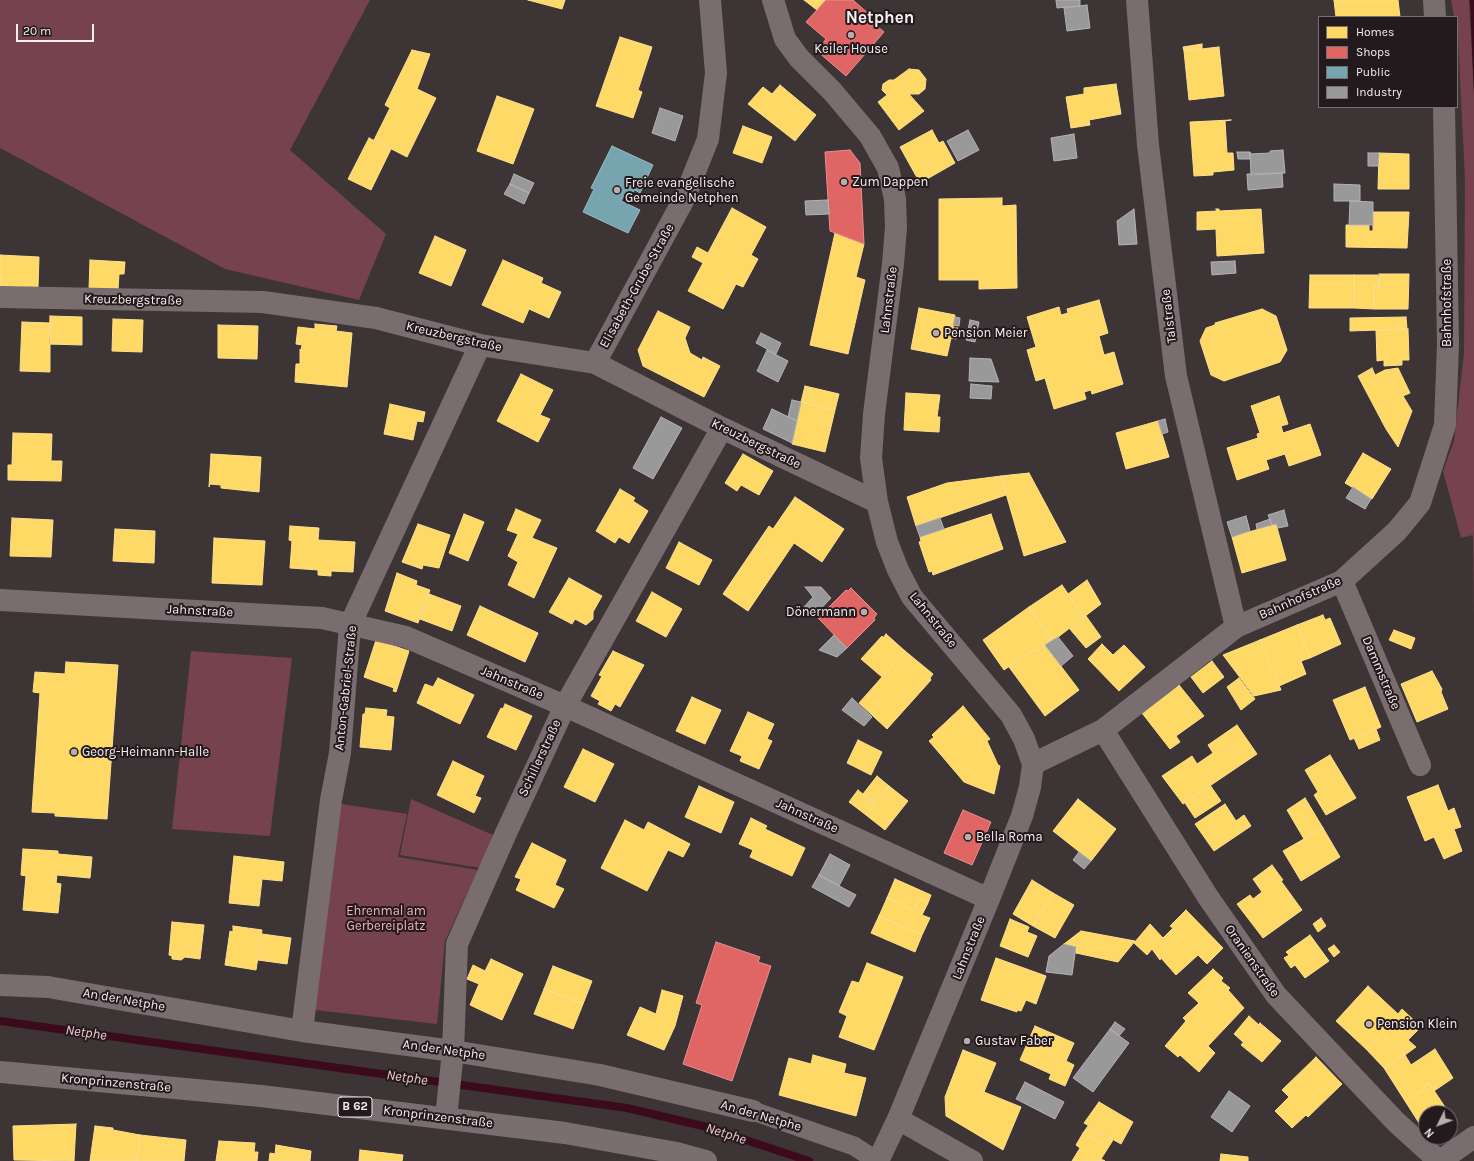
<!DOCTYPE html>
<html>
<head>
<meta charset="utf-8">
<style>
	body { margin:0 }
	#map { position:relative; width:1474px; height:1161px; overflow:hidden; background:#3d3436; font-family:Karla,sans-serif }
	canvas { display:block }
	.legend { position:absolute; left:1318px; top:16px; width:140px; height:92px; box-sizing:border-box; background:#221a1c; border:1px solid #786f70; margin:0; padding:5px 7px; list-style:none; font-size:12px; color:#f9eeef }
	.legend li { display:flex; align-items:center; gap:8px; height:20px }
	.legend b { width:20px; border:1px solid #786f70 }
	.north { position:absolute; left:1418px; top:1105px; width:40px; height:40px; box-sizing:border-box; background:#221a1c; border:1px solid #786f70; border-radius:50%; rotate:228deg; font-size:11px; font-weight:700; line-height:16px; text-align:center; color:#f9eeef }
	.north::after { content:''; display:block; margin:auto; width:14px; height:18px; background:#b7adae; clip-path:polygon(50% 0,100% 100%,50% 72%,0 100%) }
	.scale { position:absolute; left:16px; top:24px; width:78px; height:18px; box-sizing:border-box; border:2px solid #f9eeef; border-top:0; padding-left:5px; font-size:12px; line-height:14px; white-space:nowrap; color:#f9eeef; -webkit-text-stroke:3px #221a1c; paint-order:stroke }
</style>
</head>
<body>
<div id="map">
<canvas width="1474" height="1161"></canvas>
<ul class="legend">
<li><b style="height:11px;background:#ffd966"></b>Homes</li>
<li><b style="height:11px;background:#e06666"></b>Shops</li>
<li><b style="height:11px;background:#76a5af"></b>Public</li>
<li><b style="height:11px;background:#999"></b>Industry</li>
</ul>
<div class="north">N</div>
<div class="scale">20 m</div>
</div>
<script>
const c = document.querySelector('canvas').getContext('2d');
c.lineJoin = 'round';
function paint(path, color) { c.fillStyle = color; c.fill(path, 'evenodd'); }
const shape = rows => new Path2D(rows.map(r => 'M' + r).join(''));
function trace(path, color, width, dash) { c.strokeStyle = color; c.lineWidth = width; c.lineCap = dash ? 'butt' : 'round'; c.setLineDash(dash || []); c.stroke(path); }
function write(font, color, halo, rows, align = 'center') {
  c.font = font + ' Karla,sans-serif'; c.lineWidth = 4; c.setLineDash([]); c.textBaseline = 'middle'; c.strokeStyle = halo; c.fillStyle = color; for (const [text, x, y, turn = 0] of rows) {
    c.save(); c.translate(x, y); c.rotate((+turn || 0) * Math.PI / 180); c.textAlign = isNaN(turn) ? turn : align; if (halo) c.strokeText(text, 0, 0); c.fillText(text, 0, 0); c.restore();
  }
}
const green = shape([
	[0,0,370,0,290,150,386,234,359,300,225,269,0,148],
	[1451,0,1469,0,1474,94,1474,620,1473,535,1461,538,1443,471,1454,441,1464,353,1465,180,1457,17,1454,17],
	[191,651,292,658,270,836,172,829],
	[411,799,493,835,481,868,400,855],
	[335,803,407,814,398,857,478,870,445,941,437,1024,315,1010]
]);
const water = shape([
	[1469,0,1474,0,1474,94,1470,1]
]);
const homes = shape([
	[528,0,565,0,562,9,528,0],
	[804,0,826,0,817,10,804,0],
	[1334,0,1398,0,1400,17,1336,17,1334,0],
	[620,37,652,47,638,90,642,92,633,118,596,106,620,37],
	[1202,44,1202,49,1184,51,1183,47,1202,44],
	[1219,47,1224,96,1189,100,1184,51,1219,47],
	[412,50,430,54,417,89,436,98,407,157,374,140,390,108,385,105,412,50],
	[909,69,919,70,926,79,925,89,919,94,909,94,924,111,899,130,878,102,887,95,882,90,883,84,889,80,894,80,909,69],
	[1116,84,1121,114,1089,120,1090,125,1071,128,1066,97,1084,94,1084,88,1116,84],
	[780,85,816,115,795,141,748,104,763,87,772,94,780,85],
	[497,96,534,109,513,164,477,151,497,96],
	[1231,120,1225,121,1227,153,1233,153,1234,170,1213,172,1213,175,1194,176,1190,122,1231,120],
	[743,126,772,137,762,163,733,153,743,126],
	[932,130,939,143,943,141,955,163,920,183,900,147,932,130],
	[369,138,391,149,371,190,348,179,369,138],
	[1379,153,1409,154,1409,189,1378,189,1379,153],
	[1002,198,1002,206,1016,205,1017,288,979,289,979,280,939,280,939,199,1002,198],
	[732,208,766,227,751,255,758,259,743,287,736,284,723,309,688,291,703,263,692,257,697,247,708,253,732,208],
	[1216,209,1219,209,1219,211,1261,209,1264,253,1217,256,1216,229,1197,230,1197,212,1217,211,1216,209],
	[1373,212,1409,212,1407,248,1346,247,1346,225,1369,225,1369,231,1373,231,1373,212],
	[835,233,864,244,856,277,865,280,848,354,810,345,835,233],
	[435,236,466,250,451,286,419,273,435,236],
	[0,255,39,257,38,287,0,286,0,255],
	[90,260,125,262,124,274,119,274,118,290,89,289,90,260],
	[503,260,543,278,541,283,561,292,549,318,529,309,523,323,482,305,503,260],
	[1379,274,1409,274,1408,309,1374,309,1374,286,1379,287,1379,274],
	[1310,275,1354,275,1354,308,1309,308,1310,275],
	[1354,275,1378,275,1379,287,1374,286,1374,309,1354,308,1354,275],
	[1099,300,1108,333,1099,336,1104,355,1114,352,1123,384,1092,394,1091,390,1084,392,1086,399,1054,409,1045,378,1036,381,1027,350,1036,347,1027,317,1059,307,1061,315,1068,313,1067,309,1099,300],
	[919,308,955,315,953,328,958,328,956,339,951,338,947,356,911,349,919,308],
	[1262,309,1276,316,1287,350,1280,362,1224,381,1211,375,1200,341,1206,328,1215,325,1215,323,1262,309],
	[658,311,690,327,685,338,690,353,702,360,703,357,720,366,704,397,643,366,638,350,658,311],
	[50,316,82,317,82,345,49,344,50,316],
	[1406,317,1407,329,1350,331,1350,318,1406,317],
	[113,319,143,320,142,352,112,351,113,319],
	[22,322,50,323,50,372,20,371,22,322],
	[315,324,337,326,336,331,352,333,347,387,295,382,296,364,300,364,300,349,301,350,302,345,296,344,298,327,315,329,315,324],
	[218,325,258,326,257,359,218,358,218,325],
	[1408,329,1409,360,1402,360,1402,365,1384,366,1384,360,1377,361,1376,330,1408,329],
	[1372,368,1375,375,1385,370,1398,368,1410,393,1403,396,1412,411,1398,447,1386,429,1358,376,1372,368],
	[521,374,553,390,540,415,550,419,538,442,497,421,521,374],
	[805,386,839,394,835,410,801,402,805,386],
	[906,393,940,395,937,417,940,417,939,432,904,430,906,393],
	[1279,396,1288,424,1281,426,1283,433,1310,424,1321,455,1289,466,1285,454,1266,460,1269,469,1237,480,1227,448,1258,438,1257,434,1260,433,1251,406,1279,396],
	[801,402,835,410,825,452,792,444,801,402],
	[390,404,425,412,423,422,417,421,413,440,384,434,390,404],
	[1158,421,1169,457,1126,469,1116,433,1158,421],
	[13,433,52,434,51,461,62,461,61,481,8,480,8,465,12,465,13,433],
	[1363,453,1391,469,1372,499,1345,483,1363,453],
	[211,454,261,457,259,492,221,488,221,485,210,484,209,487,211,454],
	[743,454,773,471,759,495,741,485,737,491,725,483,743,454],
	[1029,473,1066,542,1024,556,1001,476,1029,473],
	[1001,476,1006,495,916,526,907,497,947,483,1001,476],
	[620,489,635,498,633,501,648,511,629,543,619,537,615,543,596,531,620,489],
	[795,497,844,529,822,562,794,543,748,611,723,594,769,526,773,529,795,497],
	[516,509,541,520,532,538,557,548,534,598,508,585,518,562,508,556,518,534,507,530,516,509],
	[464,514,484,522,468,561,449,553,464,514],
	[991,514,1003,549,933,575,932,571,929,572,919,542,921,541,920,537,991,514],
	[12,518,53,520,51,557,10,556,12,518],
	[418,524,450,535,439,568,423,565,422,569,402,562,418,524],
	[1276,524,1286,560,1242,573,1232,537,1276,524],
	[290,526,319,528,318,540,355,542,353,572,331,571,331,576,318,575,318,570,290,568,292,541,289,540,290,526],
	[115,529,155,531,154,563,113,561,115,529],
	[214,538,265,541,262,585,212,583,214,538],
	[679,542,712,560,699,585,666,568,679,542],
	[397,573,417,581,416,585,430,590,418,623,385,611,397,573],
	[569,578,602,596,593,612,593,619,586,625,575,619,572,624,549,612,569,578],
	[1087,580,1101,604,1084,617,1068,594,1087,580],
	[1062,585,1084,617,1053,641,1029,607,1062,585],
	[652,592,682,609,666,637,636,621,652,592],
	[429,594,461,606,452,631,420,619,429,594],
	[480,606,538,633,525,662,467,635,480,606],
	[1029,607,1052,640,1036,652,1035,649,1004,670,983,640,1029,607],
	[1323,615,1325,620,1330,618,1341,644,1310,658,1297,625,1323,615],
	[1086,616,1101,637,1086,648,1069,628,1086,616],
	[1297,625,1310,658,1301,661,1306,674,1279,686,1260,640,1297,625],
	[1394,630,1415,638,1411,649,1389,640,1394,630],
	[886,634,905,651,882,677,861,659,882,636,883,638,886,634],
	[376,640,409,651,396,692,393,691,394,688,364,677,376,640],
	[1260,640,1281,690,1254,696,1223,655,1260,640],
	[1102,644,1113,655,1124,645,1145,667,1119,691,1088,659,1102,644],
	[1045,645,1079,690,1045,716,1009,667,1035,649,1036,652,1045,645],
	[613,651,644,665,620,707,615,704,611,711,598,704,600,701,591,696,602,676,599,675,613,651],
	[905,651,933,674,930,678,931,680,887,729,859,703,905,651],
	[1212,661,1224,677,1203,693,1191,677,1212,661],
	[66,662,118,665,107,819,55,816,55,813,32,812,40,693,33,692,35,672,65,674,66,662],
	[1432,671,1442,689,1441,692,1448,709,1417,722,1401,684,1432,671],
	[438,678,474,695,460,724,417,703,425,684,433,687,438,678],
	[1239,678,1255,699,1241,710,1227,687,1239,678],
	[1179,685,1204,716,1176,736,1180,742,1170,749,1142,713,1179,685],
	[1365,687,1381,727,1350,740,1333,700,1365,687],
	[692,697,721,710,705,744,676,731,692,697],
	[505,704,532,716,516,750,487,737,501,708,503,709,505,704],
	[963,706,990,739,987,741,998,765,1000,766,994,794,964,782,929,741,934,737,932,735,963,706],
	[366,708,387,710,386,716,394,717,391,750,360,747,363,714,365,714,366,708],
	[748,712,774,724,767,739,772,741,759,769,740,761,742,756,730,751,748,712],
	[1237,725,1257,754,1183,804,1162,776,1192,756,1197,764,1213,753,1208,745,1237,725],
	[1376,729,1380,740,1359,749,1354,738,1376,729],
	[858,740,882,752,871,775,847,763,858,740],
	[583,749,614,764,595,802,564,787,583,749],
	[1330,755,1356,798,1326,815,1314,795,1318,792,1305,770,1330,755],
	[453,761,484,776,475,796,481,798,474,813,437,795,453,761],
	[877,776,889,786,875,804,863,794,877,776],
	[1210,785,1221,801,1195,818,1185,803,1210,785],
	[1438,785,1448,811,1454,808,1461,827,1454,829,1462,851,1444,859,1434,837,1425,841,1407,797,1438,785],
	[699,786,734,802,721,833,685,817,699,786],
	[889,786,908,801,885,830,866,815,889,786],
	[858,790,875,804,866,815,849,802,858,790],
	[1305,798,1323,828,1304,839,1287,810,1305,798],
	[1078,799,1116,829,1091,861,1053,831,1078,799],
	[1225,804,1236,821,1244,815,1251,826,1214,851,1195,824,1225,804],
	[751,818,767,826,765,829,805,848,792,876,750,857,753,850,739,844,751,818],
	[625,820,644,830,648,822,690,844,683,857,668,850,647,891,601,868,625,820],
	[1323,828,1340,857,1301,881,1283,851,1323,828],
	[532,843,566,860,555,885,564,889,554,908,516,890,521,879,515,877,532,843],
	[23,849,58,851,58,854,92,857,90,878,57,875,56,883,61,884,58,913,23,910,26,876,21,875,23,849],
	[234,856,284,862,282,881,262,879,259,906,229,903,234,856],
	[1272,865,1283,880,1281,881,1302,910,1263,938,1237,904,1250,895,1253,899,1262,892,1253,879,1272,865],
	[895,879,931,895,928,903,920,899,914,910,887,898,895,879],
	[1032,880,1053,893,1033,926,1013,914,1032,880],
	[1053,893,1074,905,1055,938,1033,926,1053,893],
	[887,898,914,910,920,899,928,903,922,915,930,918,922,935,879,916,887,898],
	[1186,910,1223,948,1207,964,1198,955,1176,975,1161,958,1160,960,1152,949,1147,955,1134,943,1150,924,1163,938,1173,928,1170,926,1186,910],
	[879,916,922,935,915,952,871,933,879,916],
	[1321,918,1326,926,1318,932,1313,924,1321,918],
	[1010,919,1029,927,1027,932,1037,936,1028,957,1000,946,1010,919],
	[172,922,204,925,200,959,185,957,181,960,172,959,172,956,169,955,172,922],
	[233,926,262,930,256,970,225,965,230,931,233,932,233,926],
	[1081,931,1135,941,1118,962,1076,953,1076,947,1064,944,1081,931],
	[262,934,291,938,287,964,258,960,262,934],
	[1310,935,1329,961,1305,978,1295,965,1291,968,1284,958,1289,955,1286,952,1310,935],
	[1334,945,1340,952,1334,957,1328,949,1334,945],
	[996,958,1046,976,1036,1004,1026,1000,1021,1011,1017,1010,1017,1012,981,1000,996,958],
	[491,959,523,974,502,1020,470,1005,479,984,467,979,473,965,485,971,491,959],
	[867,963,903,977,874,1050,839,1037,847,1016,839,1012,852,981,859,983,867,963],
	[553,966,592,981,583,1004,544,989,553,966],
	[1213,969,1223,978,1221,981,1230,988,1228,990,1244,1008,1208,1046,1215,1053,1199,1072,1180,1055,1178,1057,1165,1046,1186,1021,1183,1018,1199,1003,1188,993,1213,969],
	[1368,986,1398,1014,1402,1009,1421,1027,1408,1040,1416,1047,1405,1055,1381,1033,1366,1049,1336,1021,1368,986],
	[544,989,583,1004,573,1029,534,1014,544,989],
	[662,990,683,996,675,1026,664,1050,627,1035,640,1007,656,1014,662,990],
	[1249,1016,1259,1025,1243,1042,1234,1034,1249,1016],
	[1260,1023,1281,1041,1262,1062,1241,1045,1260,1023],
	[1035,1026,1074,1043,1066,1061,1074,1065,1065,1086,1049,1079,1051,1074,1020,1060,1035,1026],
	[1381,1033,1405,1055,1384,1068,1366,1049,1381,1033],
	[1435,1049,1453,1078,1434,1091,1429,1083,1424,1086,1426,1089,1405,1101,1384,1068,1405,1055,1411,1065,1435,1049],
	[963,1050,996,1063,984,1092,1021,1107,1003,1150,946,1116,945,1097,963,1050],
	[813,1055,846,1064,844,1073,866,1078,856,1116,779,1095,789,1058,811,1064,813,1055],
	[1316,1057,1342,1084,1308,1117,1306,1115,1292,1128,1275,1111,1289,1097,1282,1090,1316,1057],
	[1429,1083,1447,1110,1443,1113,1426,1113,1426,1123,1421,1126,1405,1101,1426,1089,1424,1086,1429,1083],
	[1099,1102,1133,1122,1121,1144,1084,1123,1099,1102],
	[76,1124,74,1161,14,1160,13,1126,76,1124],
	[95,1126,113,1128,113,1130,140,1135,137,1161,90,1161,95,1126],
	[1088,1126,1113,1140,1108,1148,1083,1133,1088,1126],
	[1083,1133,1108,1148,1101,1159,1105,1161,1072,1161,1080,1148,1076,1145,1083,1133],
	[140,1135,186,1140,184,1161,137,1161,140,1135],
	[219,1141,255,1143,254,1152,258,1152,257,1161,216,1161,219,1141],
	[276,1145,311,1151,310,1161,269,1161,270,1153,275,1154,276,1145],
	[360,1150,403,1155,402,1161,359,1161,360,1150],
	[1221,1154,1248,1157,1248,1161,1220,1161,1221,1154]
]);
const shops = shape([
	[826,0,853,0,870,15,868,18,884,32,846,76,817,51,826,39,806,22,826,0],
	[850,150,860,163,864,244,830,231,825,152,850,150],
	[851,588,877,614,874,618,875,620,847,648,818,618,846,590,848,591,851,588],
	[963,810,991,822,972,865,944,853,963,810],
	[716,942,760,957,758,962,771,966,732,1081,683,1064,702,1005,696,1003,716,942]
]);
const public = shape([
	[612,146,653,165,640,193,635,190,632,193,626,192,621,201,640,210,628,233,583,212,594,189,591,188,612,146]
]);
const industry = shape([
	[1056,0,1080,0,1080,6,1057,8,1056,0],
	[1087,5,1090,28,1067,31,1064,8,1087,5],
	[660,108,683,116,675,141,652,133,660,108],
	[968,130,979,150,958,161,947,141,968,130],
	[1074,134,1077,158,1054,161,1051,138,1074,134],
	[1283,150,1285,173,1251,175,1250,152,1251,154,1270,153,1270,151,1283,150],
	[1237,152,1250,152,1250,159,1238,159,1237,152],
	[1368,153,1379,153,1378,166,1368,166,1368,153],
	[1282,173,1283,187,1248,190,1247,174,1282,173],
	[514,174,534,183,529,193,510,184,514,174],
	[510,184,529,193,524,204,504,194,510,184],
	[1334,184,1360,185,1360,201,1334,201,1334,184],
	[828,200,829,214,806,215,805,201,828,200],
	[1350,201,1373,202,1373,225,1349,225,1350,201],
	[1134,209,1137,244,1119,245,1117,221,1134,209],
	[1235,261,1236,273,1212,275,1211,262,1235,261],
	[955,317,960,318,959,326,953,325,955,317],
	[970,320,979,322,975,342,966,340,970,320],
	[761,333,781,343,776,354,756,343,761,333],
	[767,350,788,361,778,382,757,371,767,350],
	[970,358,991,359,999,382,969,381,970,358],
	[971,384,992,386,991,399,970,398,971,384],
	[792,400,801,402,797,421,788,417,792,400],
	[772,409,797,421,792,443,763,429,772,409],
	[661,417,682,428,653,479,633,468,661,417],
	[1165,419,1168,432,1162,434,1158,421,1165,419],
	[1353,487,1371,499,1365,509,1346,498,1353,487],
	[1284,510,1288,526,1278,528,1276,524,1272,525,1268,515,1284,510],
	[1246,516,1250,531,1232,537,1227,522,1246,516],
	[940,518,944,529,920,537,916,526,940,518],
	[1270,519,1272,525,1257,529,1256,524,1270,519],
	[805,587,821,587,831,598,814,616,804,607,813,597,805,587],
	[834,635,847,648,837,657,819,650,834,635],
	[1058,637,1073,656,1061,666,1045,645,1058,637],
	[852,698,872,717,864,726,842,710,852,698],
	[1079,852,1091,861,1084,869,1073,860,1079,852],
	[830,854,850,865,839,886,819,875,830,854],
	[819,875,856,895,849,907,812,887,819,875],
	[1064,944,1076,947,1072,975,1046,972,1049,956,1064,944],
	[1115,1022,1125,1029,1119,1036,1110,1029,1115,1022],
	[1110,1029,1129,1043,1093,1092,1073,1078,1110,1029],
	[1025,1082,1064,1102,1055,1119,1016,1099,1025,1082],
	[1229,1091,1250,1106,1232,1132,1211,1117,1229,1091]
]);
const stream = shape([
	[0,1021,627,1108,707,1127,809,1161]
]);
const pedestrian = shape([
	[753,1111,854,1146,877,1161]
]);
const minor = shape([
	[773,0,785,39,799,58,832,91,870,136,888,168,895,199,896,227,893,264,874,414,871,458,877,502,887,542,898,570,912,597,1011,715,1024,739,1033,764,1030,787,1022,816,989,899,898,1119,878,1161],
	[1137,0,1148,145,1176,376,1236,627],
	[1434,0,1435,17],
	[0,297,263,302,376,318,480,345,595,363,722,428,877,502],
	[595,363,684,199,708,139,716,73,710,0],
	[1342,581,1420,765],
	[0,600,322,618,406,637,565,706,989,899],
	[1103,730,1208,897,1276,995,1396,1122,1439,1161],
	[1033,764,1103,730,1236,627,1342,581,1397,531,1420,503,1445,425,1448,344,1444,107],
	[0,985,48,987,302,1031,453,1051,600,1075,753,1111],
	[302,1031,331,800,340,753,350,625,480,345],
	[446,1118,453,1051,457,944,506,833,565,706,722,428],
	[898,1119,972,1161],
	[1440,1161,1474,1137]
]);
const primary = shape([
	[0,1072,261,1096,565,1133,677,1153,706,1161]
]);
const markers = [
	[851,35,4,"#b7adae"],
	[844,182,4,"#b7adae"],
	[617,190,4,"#b7adae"],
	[936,333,4,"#b7adae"],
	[864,612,4,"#b7adae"],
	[74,752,4,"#b7adae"],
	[968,837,4,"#b7adae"],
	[1369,1024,4,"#b7adae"],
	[967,1041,4,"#b7adae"]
];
const shields = [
	[355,1107,34]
];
const shieldNames = [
	["B 62",355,1107]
];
const poiNames = [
	["Keiler House",851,49,"center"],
	["Zum Dappen",852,182],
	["Freie evangelische",625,183],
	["Gemeinde Netphen",625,198],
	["Pension Meier",944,333],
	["Dönermann",856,612,"right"],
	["Georg-Heimann-Halle",82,752],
	["Bella Roma",976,837],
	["Pension Klein",1377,1024],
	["Gustav Faber",975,1041]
];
const streetNames = [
	["Elisabeth-Grube-Straße",637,286,-61],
	["Kreuzbergstraße",133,300,1],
	["Lahnstraße",889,300,-83],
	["Bahnhofstraße",1447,303,-90],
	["Talstraße",1169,316,-97],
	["Kreuzbergstraße",454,337,13],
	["Kreuzbergstraße",756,444,26],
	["Bahnhofstraße",1300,598,-24],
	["Jahnstraße",200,611,3],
	["Lahnstraße",933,620,51],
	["Dammstraße",1381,673,67],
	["Jahnstraße",512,683,23],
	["Anton-Gabriel-Straße",346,688,-84],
	["Schillerstraße",540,758,-65],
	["Jahnstraße",807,816,24],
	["Lahnstraße",969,948,-68],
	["Oranienstraße",1252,961,55],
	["An der Netphe",124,1000,10],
	["An der Netphe",444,1050,8],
	["Kronprinzenstraße",116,1083,5],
	["An der Netphe",761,1116,16],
	["Kronprinzenstraße",438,1117,7]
];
const parkNames = [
	["Ehrenmal am",386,911],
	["Gerbereiplatz",386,926]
];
const waterNames = [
	["Netphe",86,1033,8],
	["Netphe",407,1078,8],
	["Netphe",726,1134,18]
];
const districtNames = [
	["Netphen",880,18]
];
paint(green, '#75424d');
paint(water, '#3b0b1b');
paint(homes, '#ffd966');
trace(homes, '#fddf8f', 1);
paint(shops, '#e06666');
trace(shops, '#e88f8f', 1);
paint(public, '#76a5af');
trace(public, '#9dbbc2', 1);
paint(industry, '#999');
trace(industry, '#b6b2b3', 1);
trace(stream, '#3b0b1b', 8);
trace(pedestrian, '#796d6f', 19);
trace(minor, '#796d6f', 22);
trace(primary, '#796e70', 22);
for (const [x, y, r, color] of markers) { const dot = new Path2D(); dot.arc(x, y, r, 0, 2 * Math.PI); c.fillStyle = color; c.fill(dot); trace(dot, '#221a1c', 1.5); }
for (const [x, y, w] of shields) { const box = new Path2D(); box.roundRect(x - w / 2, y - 10, w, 20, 3); c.fillStyle = '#221a1c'; c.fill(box); trace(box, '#f9eeef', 1); }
write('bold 12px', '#f9eeef', null, shieldNames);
write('13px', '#f9eeef', '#221a1c', poiNames, 'left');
write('13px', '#f9eeef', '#221a1c', streetNames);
write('13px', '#f7b4c1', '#221a1c', parkNames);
write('italic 14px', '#f5c7d0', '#221a1c', waterNames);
write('bold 17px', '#f9eeef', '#221a1c', districtNames);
</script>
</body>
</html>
